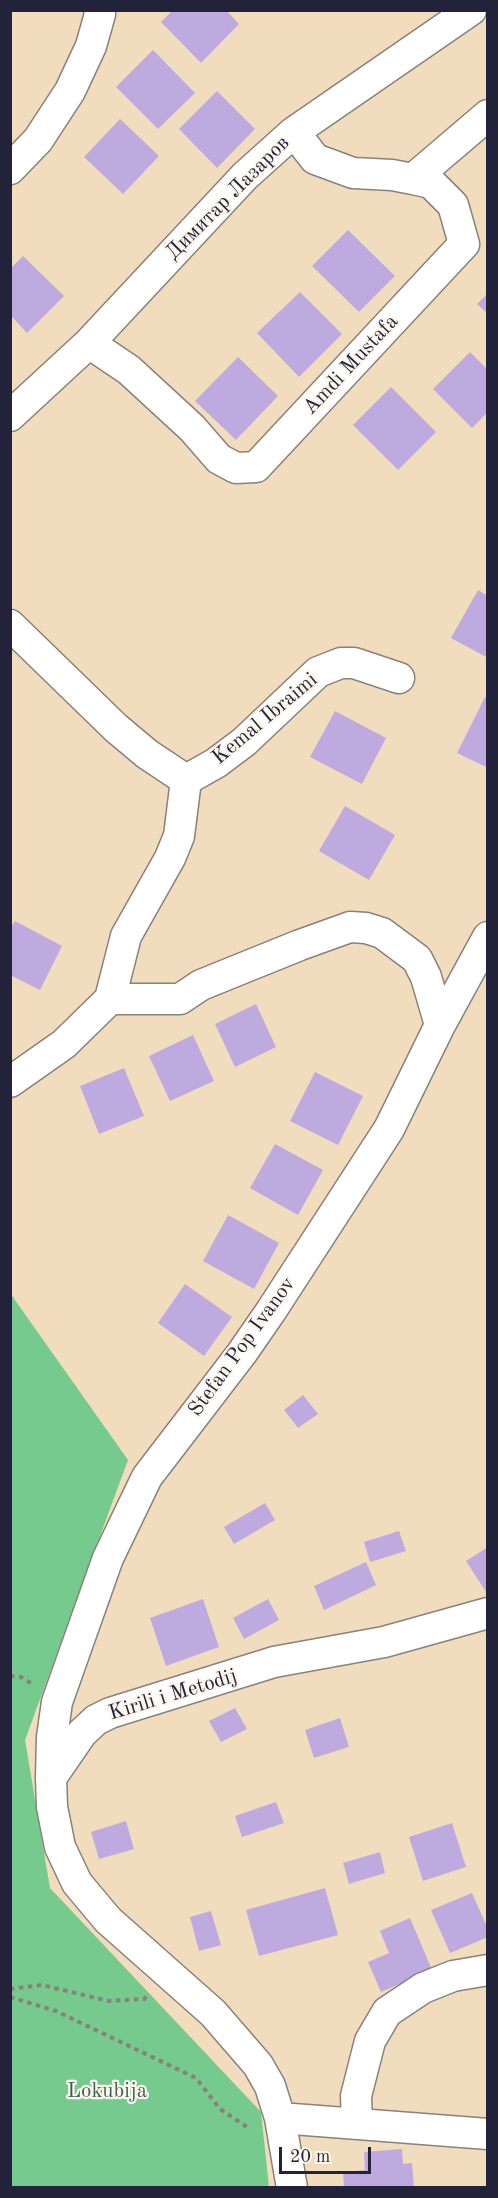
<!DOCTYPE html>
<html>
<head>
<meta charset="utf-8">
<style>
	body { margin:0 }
	#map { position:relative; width:498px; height:2198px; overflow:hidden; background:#f1ddbd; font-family:"Old Standard TT",serif }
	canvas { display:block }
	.frame { position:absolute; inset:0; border:12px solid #22223b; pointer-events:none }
	.scale { position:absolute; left:279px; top:2147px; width:92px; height:27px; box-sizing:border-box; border:3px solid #22223b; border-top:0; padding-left:8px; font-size:18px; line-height:21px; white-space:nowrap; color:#22223b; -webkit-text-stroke:4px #fbf7ec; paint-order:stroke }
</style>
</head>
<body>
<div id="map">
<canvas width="498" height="2198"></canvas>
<div class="frame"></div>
<div class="scale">20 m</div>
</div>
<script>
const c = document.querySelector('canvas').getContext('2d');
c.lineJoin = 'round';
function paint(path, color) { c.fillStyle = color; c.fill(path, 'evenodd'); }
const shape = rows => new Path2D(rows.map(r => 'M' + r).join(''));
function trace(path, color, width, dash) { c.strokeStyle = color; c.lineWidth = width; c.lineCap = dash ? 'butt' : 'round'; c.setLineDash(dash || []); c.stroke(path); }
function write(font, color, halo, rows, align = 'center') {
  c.font = font + ' "Old Standard TT",serif'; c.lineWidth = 4.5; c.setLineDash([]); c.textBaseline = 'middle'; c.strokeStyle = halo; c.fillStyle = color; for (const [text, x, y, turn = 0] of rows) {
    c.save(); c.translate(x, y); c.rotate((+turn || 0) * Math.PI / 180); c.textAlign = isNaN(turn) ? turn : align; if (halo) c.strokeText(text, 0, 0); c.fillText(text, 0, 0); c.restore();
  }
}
const green = shape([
	[10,1293,128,1460,25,1740,50,1888,261,2112,269,2187,11,2187]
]);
const building = shape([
	[173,10,226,10,239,24,201,63,161,22],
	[153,50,195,93,158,129,116,87],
	[217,91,255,129,217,168,179,129],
	[120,119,159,156,123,194,84,157],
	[348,230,395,276,359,312,312,266],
	[23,256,64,296,27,333,12,317,10,319,10,269],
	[300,292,342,334,299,377,257,333],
	[488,293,488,314,477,304],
	[470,352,488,370,488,412,472,428,433,389],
	[238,357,278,396,236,440,195,401],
	[391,387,436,432,398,470,353,425],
	[478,590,488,596,488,658,451,638],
	[485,697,488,698,488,768,457,753],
	[335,711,386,738,362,784,310,757],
	[345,806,395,835,369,880,319,851],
	[15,921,62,946,40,990,10,975,10,929],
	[256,1004,276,1047,235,1067,215,1024],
	[193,1035,214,1081,170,1101,149,1056],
	[124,1068,144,1116,99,1134,80,1086],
	[315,1072,363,1096,338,1145,290,1121],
	[275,1144,323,1170,298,1215,250,1188],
	[228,1215,279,1243,254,1289,203,1261],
	[185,1284,232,1317,204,1356,158,1323],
	[303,1395,318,1414,298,1428,284,1410],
	[265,1503,275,1520,234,1544,224,1527],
	[399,1531,406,1551,370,1562,364,1542],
	[488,1547,488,1595,466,1561],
	[366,1562,376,1585,324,1610,314,1586],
	[203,1599,219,1647,166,1666,150,1618],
	[268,1599,279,1620,244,1639,233,1618],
	[235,1708,247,1729,221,1742,209,1721],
	[340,1718,349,1747,314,1758,305,1730],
	[276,1802,284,1823,242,1837,235,1816],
	[126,1821,134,1849,99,1859,91,1832],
	[452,1823,466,1867,423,1881,409,1837],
	[380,1852,385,1873,349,1884,343,1863],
	[325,1888,338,1935,259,1956,246,1910],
	[472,1893,488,1929,488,1937,450,1953,431,1910],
	[211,1911,221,1945,199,1951,190,1917],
	[410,1918,432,1970,381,1992,368,1962,389,1953,380,1931],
	[402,2149,403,2164,412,2163,414,2188,344,2188,343,2172,365,2170,364,2152]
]);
const path = shape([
	[10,1676,21,1677,32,1684],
	[10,1989,42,1985,109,2001,144,1999,147,1996],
	[10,1997,56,2011,196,2078,220,2109,250,2129]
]);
const minor = shape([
	[294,132,315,159,353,173,392,175,413,179],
	[10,169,38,140,70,91,91,46,100,14,99,10],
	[89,343,129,370,192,428,219,459,236,468,256,467,464,244,453,205,431,183,413,179,488,115],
	[10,416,89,343,245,176,294,132,471,10],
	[10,625,116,728,147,754,186,780],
	[186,780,216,763,244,742,318,672,341,663,354,663,399,678],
	[110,999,180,999,201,985,300,945,350,927,366,928,382,933,417,959,426,977,440,1025],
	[10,1082,64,1044,110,999,126,936,170,858,179,836,186,780],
	[51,1778,52,1737,57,1702,108,1558,147,1477,242,1353,271,1311,389,1129,440,1025,488,937],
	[280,2118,488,2134],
	[357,2123,356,2096,370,2041,387,2012,423,1988,453,1976,488,1970],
	[292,2188,280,2118,270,2086,258,2065,213,2013,108,1920,77,1883,60,1847,52,1807,51,1778,82,1733,96,1720,110,1713,274,1662,384,1642,488,1613]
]);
const streetNames = [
	["Димитар Лазаров",228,198,-45],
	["Amdi Mustafa",351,365,-47],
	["Kemal Ibraimi",265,719,-40],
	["Stefan Pop Ivanov",242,1347,-54],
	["Kirili i Metodij",173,1695,-17]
];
const parkNames = [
	["Lokubija",107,2091]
];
paint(green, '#76ca8e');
paint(building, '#bfaae0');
trace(minor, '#8a807c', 33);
trace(path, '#8a807c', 4, [4.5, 4.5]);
trace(minor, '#fff', 30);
write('21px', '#22223b', '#fbf7ec', streetNames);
write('21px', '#3f5d58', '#fbf7ec', parkNames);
</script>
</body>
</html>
